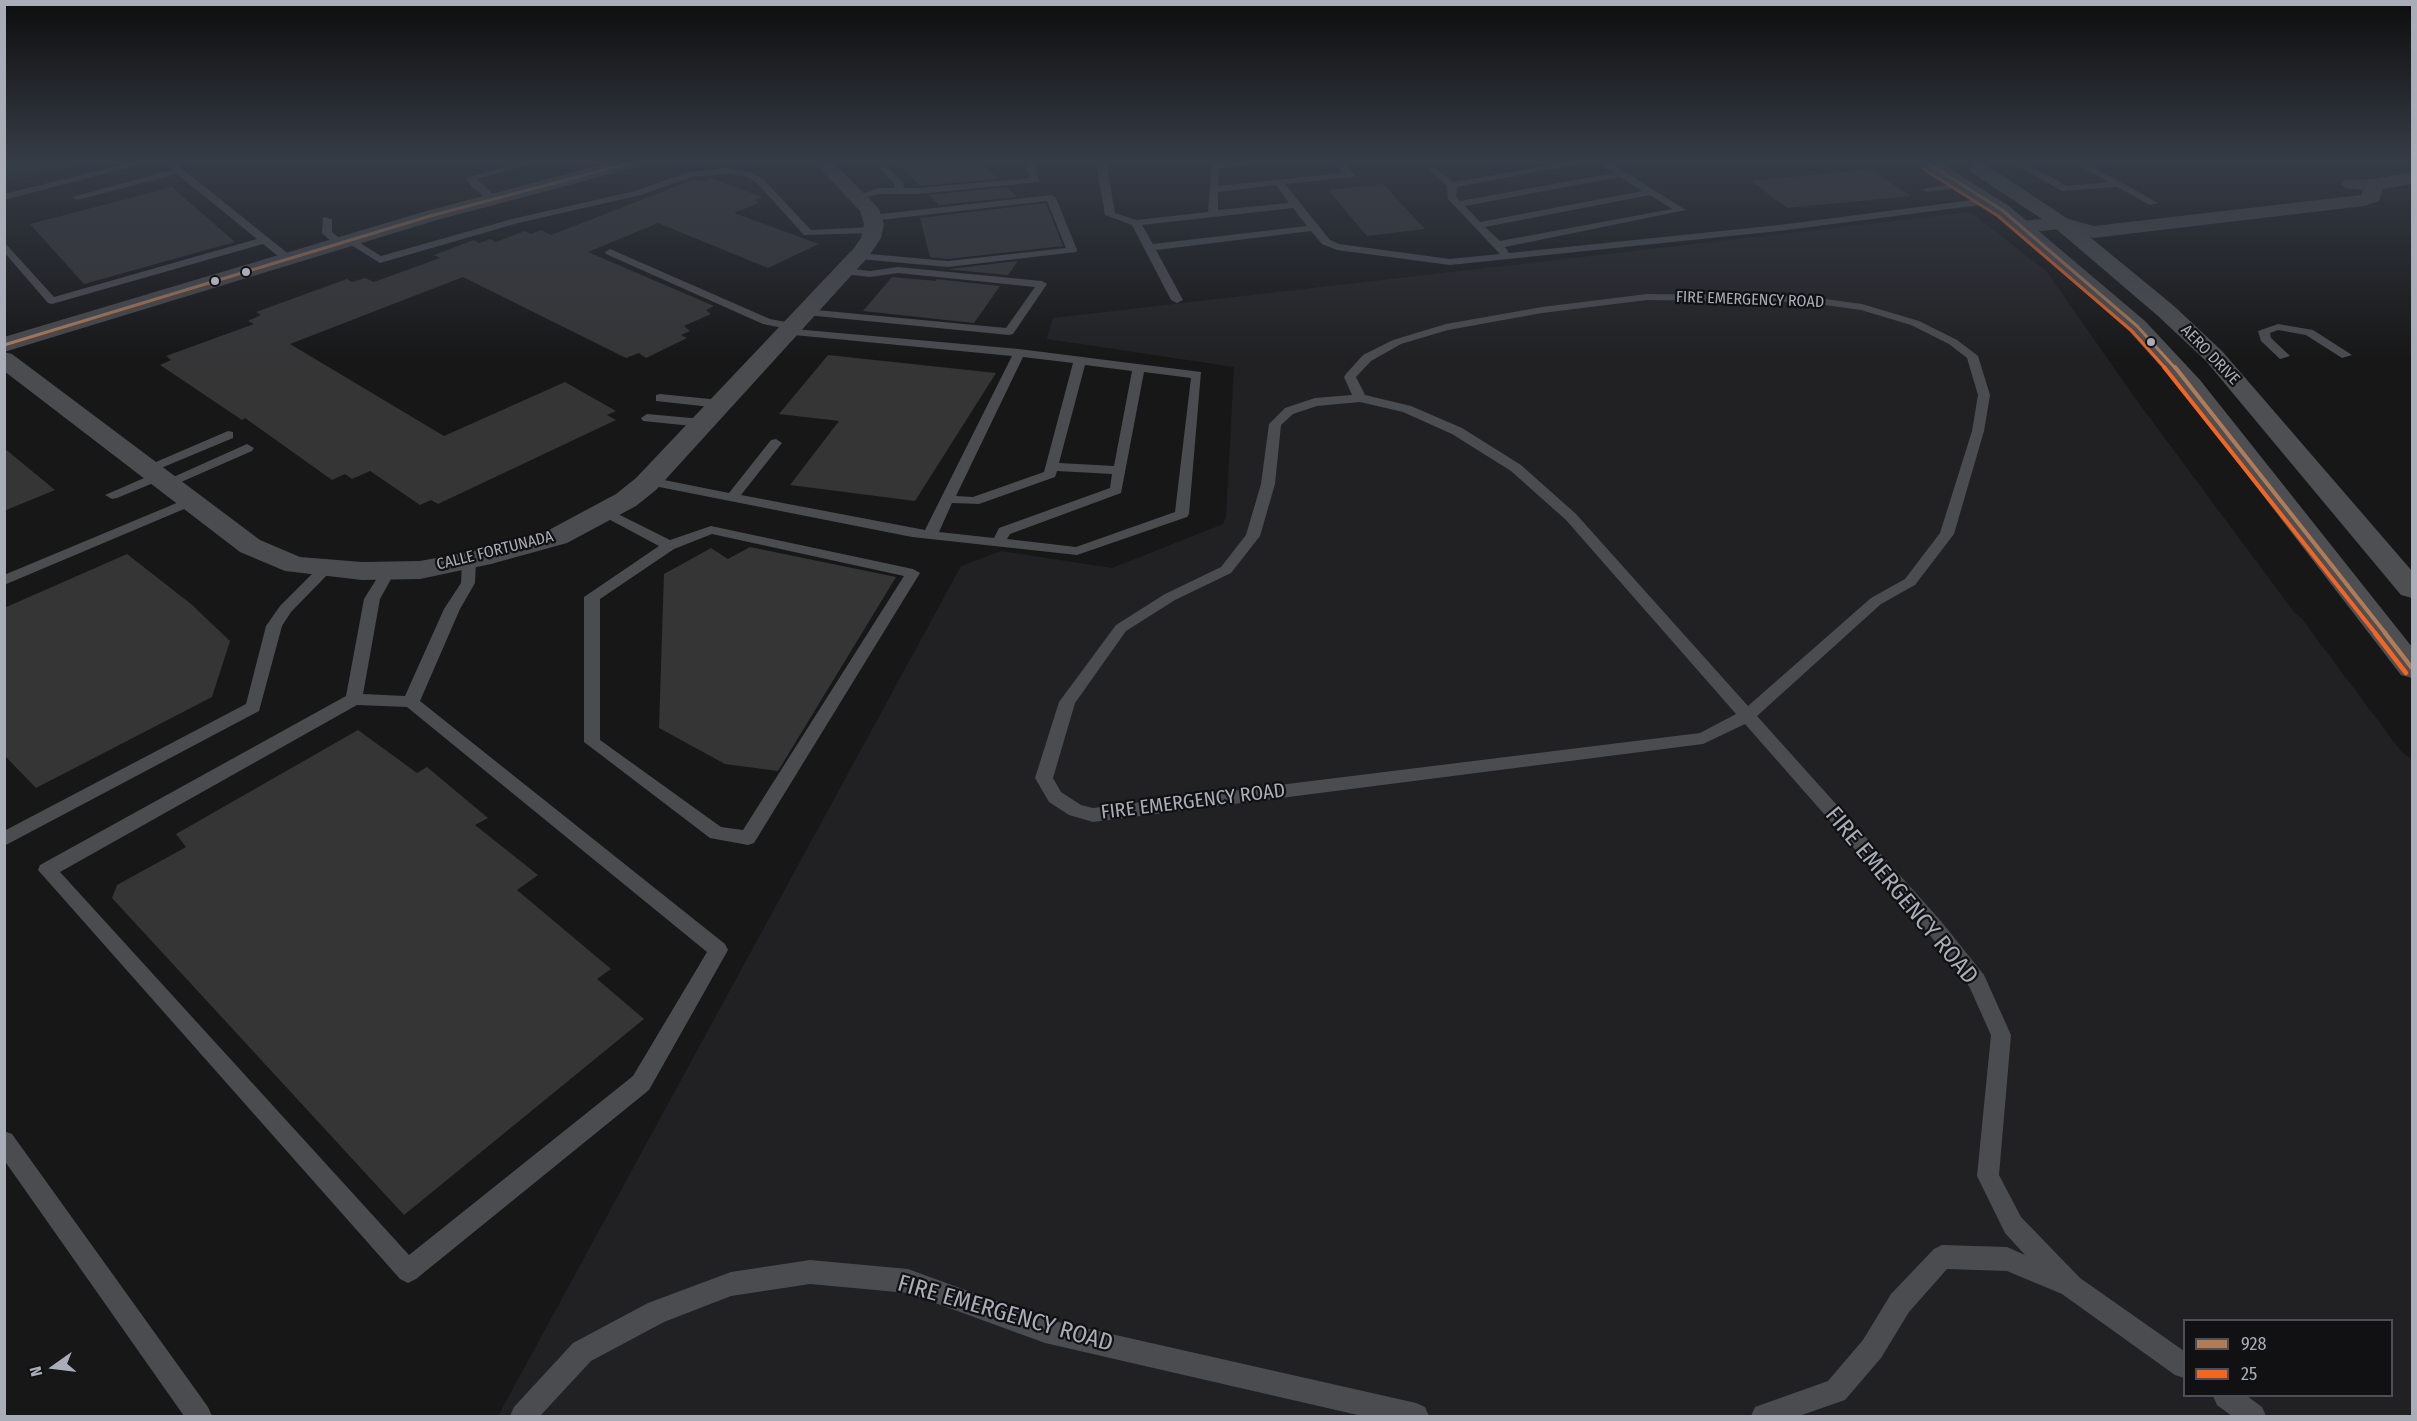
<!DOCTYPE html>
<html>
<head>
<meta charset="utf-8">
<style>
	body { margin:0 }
	#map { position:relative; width:2417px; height:1421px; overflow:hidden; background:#171717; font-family:"Fira Sans Condensed",sans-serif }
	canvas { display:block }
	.frame { position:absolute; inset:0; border:6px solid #a8adb8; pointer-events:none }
	.legend { position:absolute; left:2183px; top:1319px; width:210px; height:78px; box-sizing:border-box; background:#111113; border:2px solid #4d4f55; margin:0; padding:8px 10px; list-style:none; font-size:18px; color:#a8adb8 }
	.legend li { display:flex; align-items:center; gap:12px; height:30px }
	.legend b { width:30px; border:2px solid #4d4f55 }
	.north { position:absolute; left:24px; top:1337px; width:60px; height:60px; -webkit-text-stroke:4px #111113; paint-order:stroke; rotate:256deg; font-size:16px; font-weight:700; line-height:24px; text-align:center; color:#a8adb8 }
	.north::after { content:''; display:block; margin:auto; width:21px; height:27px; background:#a8adb8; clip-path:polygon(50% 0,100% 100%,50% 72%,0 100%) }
</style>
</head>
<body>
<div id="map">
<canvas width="2417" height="1421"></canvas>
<div class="frame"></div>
<ul class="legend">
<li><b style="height:8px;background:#b07c57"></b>928</li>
<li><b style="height:8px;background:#f26522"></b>25</li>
</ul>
<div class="north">N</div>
</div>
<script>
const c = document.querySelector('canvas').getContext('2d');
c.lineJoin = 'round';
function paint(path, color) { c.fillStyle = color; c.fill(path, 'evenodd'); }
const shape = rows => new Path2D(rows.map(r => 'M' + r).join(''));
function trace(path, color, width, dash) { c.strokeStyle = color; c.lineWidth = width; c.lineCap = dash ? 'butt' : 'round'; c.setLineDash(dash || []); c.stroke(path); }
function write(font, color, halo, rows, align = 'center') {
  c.font = font + ' "Fira Sans Condensed",sans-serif'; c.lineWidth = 4.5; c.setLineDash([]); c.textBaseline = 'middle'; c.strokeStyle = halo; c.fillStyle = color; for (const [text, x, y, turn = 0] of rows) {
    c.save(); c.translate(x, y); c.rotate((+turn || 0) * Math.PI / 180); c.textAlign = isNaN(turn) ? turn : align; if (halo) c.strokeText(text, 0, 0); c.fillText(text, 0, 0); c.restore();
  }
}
const built = shape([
	[1971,212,2047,272,2135,398,2294,612,2302,619,2401,751,2412,760,2412,1416,498,1416,961,566,1001,551,1112,568,1223,524,1226,517,1234,367,1047,339,1053,318],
	[2184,1320,2392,1320,2392,1396,2184,1396]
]);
const green = shape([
	[4,162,96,162,5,182]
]);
const building = shape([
	[897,162,980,162,998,179,920,186],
	[1870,169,1911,196,1787,208,1751,181],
	[711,178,762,197,755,200,759,203,734,213,819,244,768,268,658,223,588,252,714,306,706,310,711,314,684,326,690,331,681,335,687,338,646,358,639,353,626,358,463,277,290,344,444,436,565,382,616,411,607,415,616,420,438,504,431,500,420,505,370,471,352,479,345,474,332,480,245,418,242,420,160,365,171,360,166,356,254,324,248,321,261,315,256,312,347,279,352,282,365,278,374,282,440,258,434,255,474,240,479,243,490,239,496,242,525,231,531,234,541,230,551,235,695,179,702,181],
	[1383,184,1425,229,1367,236,1328,190],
	[172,187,235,242,84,284,30,224],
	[1007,187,1017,197,939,205,929,195],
	[1046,203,1063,246,948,259,930,257,920,218],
	[1018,261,1008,275,933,268,948,269],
	[892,277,936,281,936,279,1000,286,974,323,863,311],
	[828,355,996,373,915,501,790,485,839,421,779,414],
	[4,448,55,490,4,511],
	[750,547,896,577,778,771,725,764,659,728,664,574,711,548,728,559],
	[127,554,191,604,230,641,212,697,36,788,4,755,4,608],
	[358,730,417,773,427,767,488,818,475,825,538,875,517,890,611,969,597,979,644,1019,404,1215,112,898,117,885,186,847,176,834]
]);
const lane = shape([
	[133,162,149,162,4,200,4,194,133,162],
	[163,162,174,162,291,256,291,260,283,260,263,244,52,304,48,303,4,252,4,242,54,297,257,239,177,174,77,200,72,197,172,170,163,162],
	[520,162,536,162,477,179,496,197,496,201,490,201,472,187,466,178,520,162],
	[1025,162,1035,162,1039,182,918,194,879,194,857,200,852,197,879,188,894,188,895,185,878,166,883,163,903,183,904,188,918,188,1030,178,1025,162],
	[1096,162,1106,162,1115,213,1136,220,1208,212,1212,165,1263,162,1219,169,1218,186,1343,173,1334,162,1344,162,1355,175,1353,177,1285,184,1330,240,1339,244,1450,259,1500,254,1448,199,1447,186,1429,170,1434,167,1454,182,1568,162,1589,162,1457,187,1456,196,1460,201,1613,173,1597,162,1609,162,1686,210,1505,247,1509,253,1779,225,1988,198,1993,201,1988,204,1779,231,1450,265,1337,250,1322,244,1311,231,1156,250,1183,300,1177,303,1171,300,1132,225,1105,215,1096,162],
	[1620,177,1642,191,1480,222,1465,206,1620,177],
	[1276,185,1289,203,1218,210,1218,192,1276,185],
	[1650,195,1672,209,1500,241,1485,227,1650,195],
	[1293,208,1307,226,1153,244,1142,225,1293,208],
	[1774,162,1788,162,1783,165,1774,162],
	[2011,162,2023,162,2067,186,2108,182,2073,162,2085,162,2158,203,2150,205,2117,187,2062,191,2011,162],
	[727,168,751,172,763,179,811,230,873,227,878,230,873,233,804,235,757,183,745,176,727,174,692,177,641,195,518,223,380,263,343,240,352,238,381,256,512,219,635,191,688,172,727,168],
	[1962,182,1967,185,1965,187,1927,192,1922,189,1962,182],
	[1051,195,1056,198,1077,250,1076,252,948,267,859,259,854,256,859,253,948,261,1066,248,1047,201,872,221,867,218,872,215,1051,195],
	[323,217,332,219,332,232,343,241,343,245,335,245,322,233,323,217],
	[610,249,770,319,797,324,799,326,794,329,1019,349,1201,372,1189,514,1187,517,1077,555,912,537,644,484,644,478,649,477,729,493,771,440,776,439,782,443,741,495,925,530,1012,356,784,334,782,332,788,329,763,324,606,254,605,252,610,249],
	[1023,357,1073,363,1044,472,973,497,956,496,1023,357],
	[1085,365,1132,371,1114,466,1059,463,1085,365],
	[1144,372,1191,378,1175,512,1076,547,1007,539,1010,534,1121,493,1144,372],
	[1057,471,1112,474,1110,488,999,528,994,538,939,532,952,503,979,504,1055,477,1057,471],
	[898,267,1042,281,1047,284,1013,334,1009,335,806,315,800,312,806,309,1006,328,1035,287,898,273,870,277,844,274,839,271,844,268,870,271,898,267],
	[1647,294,1803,296,1862,304,1919,321,1957,340,1978,356,1990,395,1984,431,1954,534,1915,585,1881,604,1757,716,1940,920,1984,975,2011,1035,1999,1175,2021,1217,2080,1278,2184,1351,2184,1378,2175,1375,2062,1294,2007,1271,1947,1269,1909,1312,1881,1358,1845,1400,1799,1416,1751,1416,1755,1407,1828,1381,1863,1340,1891,1294,1934,1249,1942,1245,2007,1247,2025,1255,2005,1233,1977,1176,1991,1035,1969,986,1926,930,1745,724,1703,744,1093,822,1069,815,1049,802,1035,778,1059,702,1116,625,1165,594,1221,567,1246,535,1261,484,1269,424,1285,408,1315,398,1352,395,1344,377,1346,374,1363,355,1393,340,1446,324,1542,307,1647,294],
	[1647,300,1803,302,1861,310,1911,325,1949,344,1967,358,1978,395,1972,431,1940,533,1905,579,1871,598,1748,706,1576,514,1521,465,1462,428,1411,406,1365,395,1356,377,1371,361,1401,344,1448,330,1542,313,1647,300],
	[1360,402,1403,412,1452,434,1511,471,1566,520,1736,714,1700,733,1093,808,1081,805,1061,792,1053,778,1075,703,1126,631,1175,600,1231,573,1260,536,1275,484,1281,425,1293,414,1317,406,1360,402],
	[2278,324,2313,330,2352,355,2342,358,2306,335,2278,330,2270,333,2271,338,2290,356,2280,359,2261,341,2258,331,2278,324],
	[660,394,720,400,726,404,720,408,656,401,656,395,660,394],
	[647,414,702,419,708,423,702,427,643,421,641,418,647,414],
	[228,431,233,432,233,438,154,471,149,472,142,468,228,431],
	[247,444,254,448,252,451,172,486,162,486,160,483,247,444],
	[158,472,163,473,163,479,117,498,112,499,105,495,158,472],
	[191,497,196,498,196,504,4,585,4,575,191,497],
	[604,507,670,540,711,526,913,569,920,573,754,843,748,845,710,838,584,742,584,597,659,546,599,514,599,508,604,507],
	[712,534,904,576,743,830,721,827,600,740,600,599,674,549,712,534],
	[469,556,476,560,475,583,460,609,420,701,725,944,728,950,649,1090,416,1279,408,1283,400,1279,38,870,40,865,346,696,364,599,384,567,389,566,396,570,380,599,363,694,405,696,444,609,461,583,462,560,469,556],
	[357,705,407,707,707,952,633,1076,409,1255,60,872,357,705],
	[326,564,333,568,331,571,291,612,282,626,259,711,4,846,4,831,246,704,266,626,280,606,321,565,326,564],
	[4,1131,12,1134,208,1407,212,1416,184,1416,4,1160,4,1131],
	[810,1260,908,1269,1045,1319,1416,1403,1425,1407,1429,1416,1362,1416,1045,1343,908,1293,810,1284,731,1296,664,1322,591,1361,540,1416,510,1416,514,1407,573,1343,648,1303,731,1272,810,1260],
	[2213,1396,2247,1396,2262,1407,2266,1416,2232,1416,2217,1405,2213,1396]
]);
const street = shape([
	[814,162,833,162,879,209,884,224,881,238,869,256,656,490,636,506,567,543,491,564,420,579,362,580,285,571,240,552,4,371,4,352,12,354,260,540,300,557,362,562,420,561,478,550,547,531,616,494,636,478,854,248,861,238,864,224,860,211,814,162]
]);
const secondary = shape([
	[612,162,643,162,641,166,437,220,4,352,4,337,423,212,612,162],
	[2412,172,2412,184,2383,189,2379,201,2364,206,2093,238,2060,229,2021,233,2014,231,2011,227,2014,223,2021,221,2061,217,2094,226,2361,195,2363,190,2345,188,2342,184,2345,180,2374,179,2412,172]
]);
const primary = shape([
	[1917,162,1939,162,2009,206,2145,321,2200,380,2412,647,2412,678,2401,675,2182,390,2129,331,1995,214,1917,162],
	[1978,162,1985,164,2068,219,2174,306,2222,351,2412,571,2412,598,2401,595,2206,361,2158,316,2054,227,1971,172,1969,168,1978,162]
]);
const bus1Far2 = shape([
	[1926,162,2002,210,2137,326,2176,369],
	[4,345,430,216,634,162]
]);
const bus1Far1 = shape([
	[2175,367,2386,634]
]);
const bus1 = shape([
	[2385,633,2412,668]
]);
const bus2Far2 = shape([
	[1922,168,1998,216,2132,331,2166,369]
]);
const bus2Far1 = shape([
	[2164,367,2376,634]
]);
const bus2 = shape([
	[2375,633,2406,673]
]);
const markers = [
	[246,272,5,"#a8adb8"],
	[215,281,5,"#a8adb8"],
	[2151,342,5,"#a8adb8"]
];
const farStreetnames = [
	["FIRE EMERGENCY ROAD",1750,300,2],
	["AERO DRIVE",2210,355,46],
	["CALLE FORTUNADA",495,551,-14]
];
const streetNames = [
	["FIRE EMERGENCY ROAD",1193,802,-7]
];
const nearStreetnames = [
	["FIRE EMERGENCY ROAD",1901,896,50],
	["FIRE EMERGENCY ROAD",1005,1314,16]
];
paint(built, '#212123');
paint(green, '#1d241e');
paint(building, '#353536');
paint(lane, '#4b4c50');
paint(street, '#4b4c50');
paint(secondary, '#4a4a4e');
paint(primary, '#4d4f52');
trace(bus1Far2, '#b07c57', 3);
trace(bus1Far1, '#b07c57', 4);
trace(bus1, '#b07c57', 4.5);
trace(bus2Far2, '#f26522', 3);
trace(bus2Far1, '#f26522', 4);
trace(bus2, '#f26522', 4.5);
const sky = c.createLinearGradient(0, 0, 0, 361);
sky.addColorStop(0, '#0d0d0d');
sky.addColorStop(0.45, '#363c47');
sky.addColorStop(1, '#363c4700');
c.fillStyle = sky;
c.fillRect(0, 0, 2417, 361);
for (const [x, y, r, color] of markers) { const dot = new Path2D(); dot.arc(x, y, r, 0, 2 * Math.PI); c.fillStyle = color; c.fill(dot); trace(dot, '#111113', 2); }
write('16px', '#a8adb8', '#111113', farStreetnames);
write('20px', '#a8adb8', '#111113', streetNames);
write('24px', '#a8adb8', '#111113', nearStreetnames);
</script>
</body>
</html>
